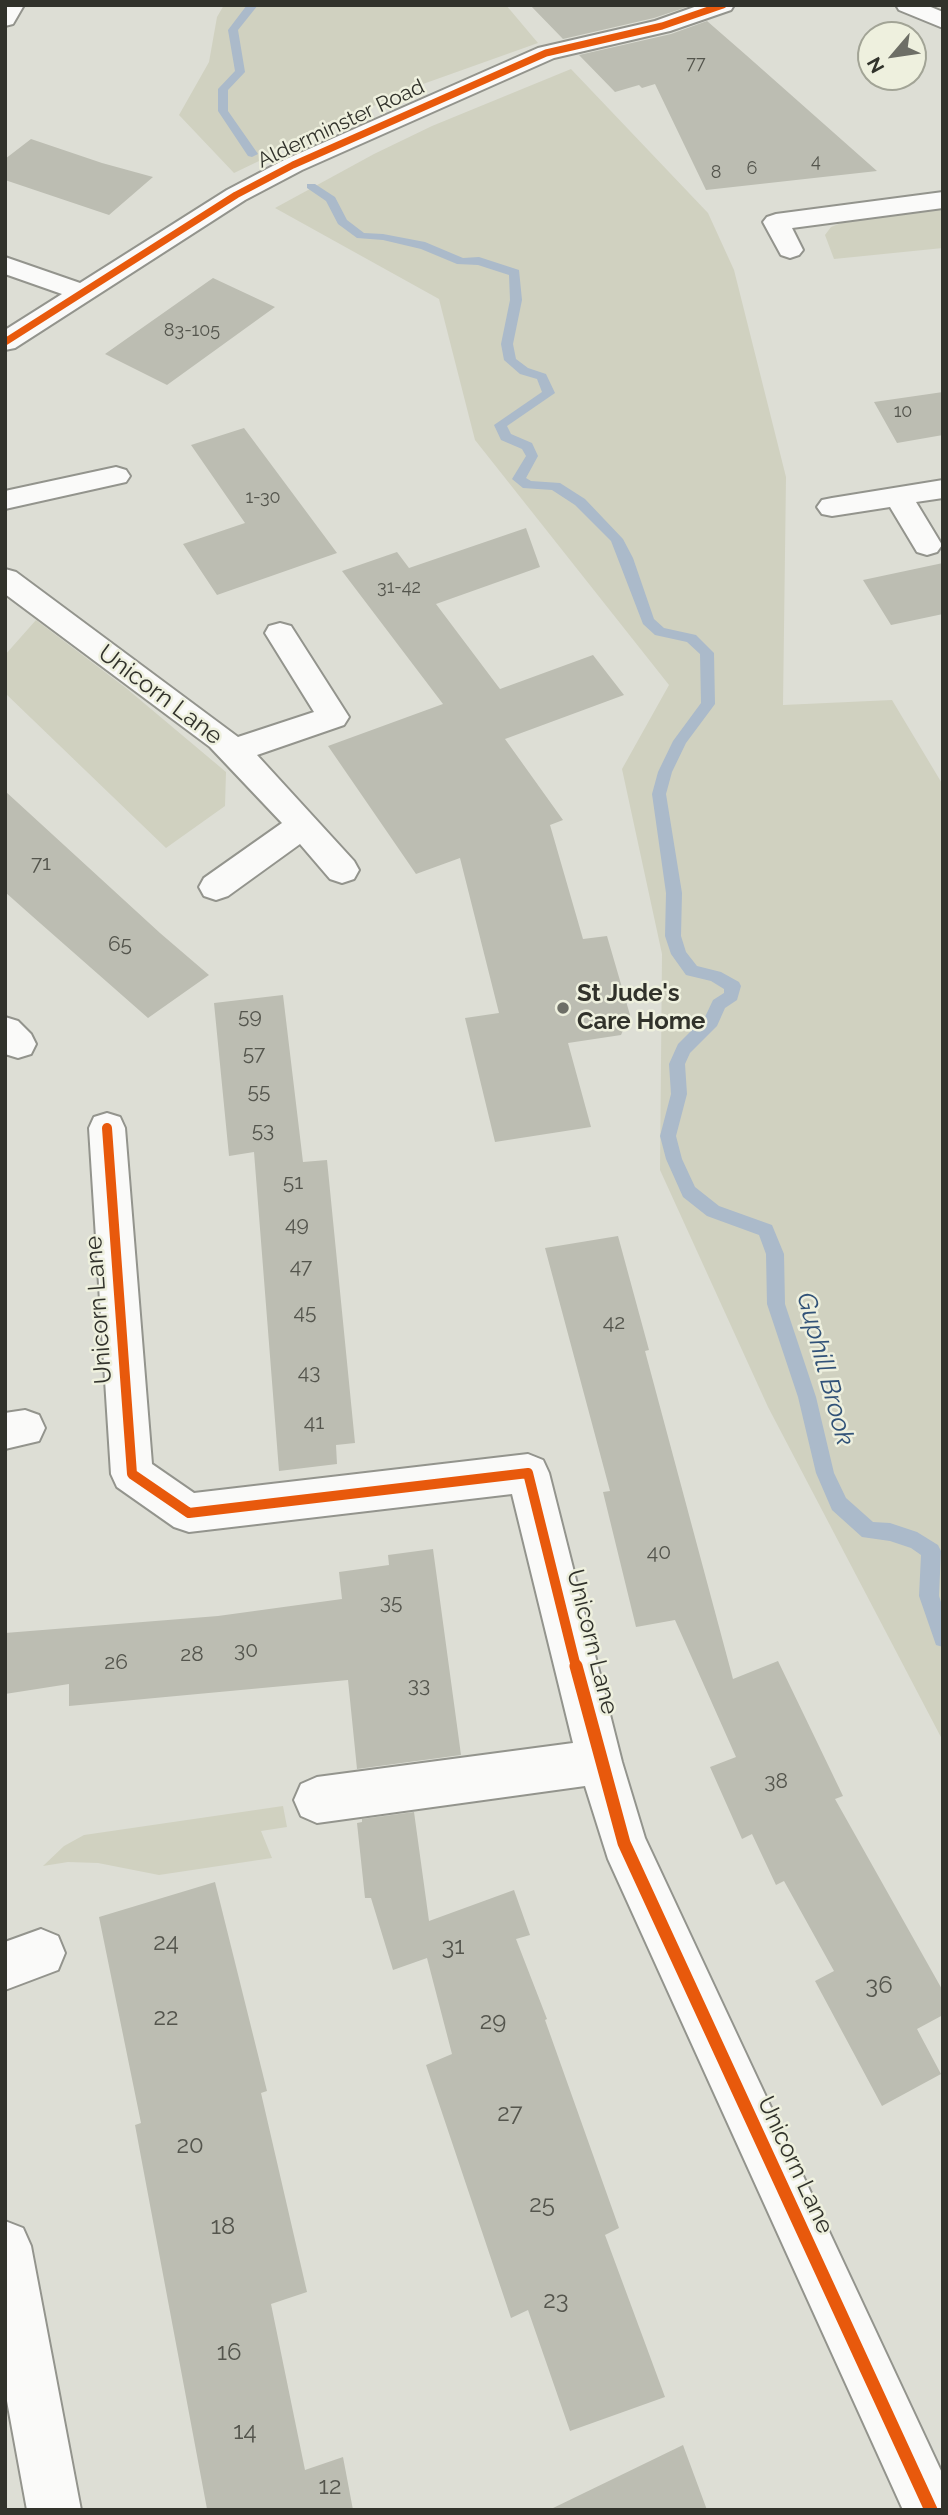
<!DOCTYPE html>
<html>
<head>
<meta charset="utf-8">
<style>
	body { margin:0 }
	#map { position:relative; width:948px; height:2515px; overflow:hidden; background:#ddded5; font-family:Raleway,sans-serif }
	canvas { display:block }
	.frame { position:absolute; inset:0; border:7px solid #31322b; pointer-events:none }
	.north { position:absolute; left:857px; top:21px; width:70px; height:70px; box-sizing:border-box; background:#eef0de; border:2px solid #a2a496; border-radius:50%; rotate:241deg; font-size:19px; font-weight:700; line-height:28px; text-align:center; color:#31322b }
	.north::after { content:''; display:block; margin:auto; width:24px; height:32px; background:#6d6e66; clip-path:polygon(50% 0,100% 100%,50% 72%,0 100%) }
</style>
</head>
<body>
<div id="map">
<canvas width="948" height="2515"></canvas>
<div class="frame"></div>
<div class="north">N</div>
</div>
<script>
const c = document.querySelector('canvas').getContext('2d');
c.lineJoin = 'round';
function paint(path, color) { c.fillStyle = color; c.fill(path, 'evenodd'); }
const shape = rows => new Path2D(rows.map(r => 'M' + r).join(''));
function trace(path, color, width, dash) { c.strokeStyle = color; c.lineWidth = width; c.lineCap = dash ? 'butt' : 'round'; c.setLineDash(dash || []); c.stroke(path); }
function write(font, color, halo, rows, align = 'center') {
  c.font = font + ' Raleway,sans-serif'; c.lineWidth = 5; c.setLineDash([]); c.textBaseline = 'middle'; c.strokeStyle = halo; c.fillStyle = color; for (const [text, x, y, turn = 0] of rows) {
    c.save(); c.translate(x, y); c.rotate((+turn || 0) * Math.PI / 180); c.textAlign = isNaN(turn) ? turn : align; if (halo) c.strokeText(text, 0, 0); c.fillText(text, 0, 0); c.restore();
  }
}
const green = shape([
	[224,5,506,5,538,43,409,89,234,173,179,115,209,62,217,17],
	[571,69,708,213,734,270,786,477,783,705,892,700,943,785,943,1741,768,1407,660,1170,662,954,622,769,669,685,475,440,439,299,275,208,374,154,432,126],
	[943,208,943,248,834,259,825,235,831,227,856,217],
	[36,620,126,688,226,772,225,806,166,848,5,693,5,655],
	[283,1806,287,1827,261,1831,272,1858,159,1875,98,1863,68,1862,43,1866,64,1846,84,1835]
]);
const stream = shape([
	[247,5,258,5,238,30,245,72,228,90,228,111,258,154,252,157,248,156,218,111,218,89,235,71,228,30,247,5],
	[307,184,315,184,335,197,347,220,364,233,383,234,425,242,463,258,479,257,519,270,522,300,513,344,516,359,528,368,546,374,555,393,507,426,511,434,532,443,538,456,526,478,531,481,560,483,585,499,623,539,633,558,654,619,664,628,696,635,714,653,715,704,686,743,672,772,666,794,682,893,681,936,686,952,697,966,721,972,739,982,741,986,737,1000,725,1008,717,1026,690,1053,685,1064,687,1094,676,1136,682,1159,695,1187,719,1206,772,1225,784,1254,785,1304,816,1397,834,1473,846,1498,873,1522,890,1523,917,1532,938,1545,941,1551,939,1596,943,1608,943,1647,936,1645,919,1596,921,1555,911,1548,890,1541,862,1537,832,1510,816,1473,798,1397,767,1304,766,1254,759,1235,707,1216,683,1197,666,1159,660,1136,671,1094,669,1064,678,1044,705,1017,713,1000,724,993,724,989,711,981,686,975,671,954,665,936,666,893,652,794,658,772,673,741,701,703,700,654,687,642,655,635,643,624,611,541,575,505,552,490,523,488,512,479,526,456,522,449,501,440,494,425,542,392,537,379,520,374,504,360,501,344,510,300,509,275,478,265,457,264,421,249,383,240,357,238,338,224,326,201,307,188,307,184]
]);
const building = shape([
	[530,5,690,5,690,6,654,18,563,39],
	[707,21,746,55,877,171,706,190,655,84,642,88,639,85,615,92,579,55,671,34],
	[31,139,102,163,153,177,109,215,5,180,5,159],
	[213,278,275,307,167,385,105,354],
	[943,392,943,435,897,443,874,402],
	[244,428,337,553,217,595,183,544,245,523,191,445],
	[526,528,540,567,436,604,500,689,593,655,624,695,505,739,563,820,550,825,583,939,607,936,630,1015,621,1035,568,1043,591,1127,495,1142,465,1018,499,1013,460,858,416,874,328,746,443,704,342,571,397,552,409,568],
	[943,563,943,614,891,625,863,580],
	[5,791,160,933,209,975,148,1018,32,916,5,892],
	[283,995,303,1162,327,1160,355,1443,336,1445,337,1464,279,1471,254,1152,229,1156,214,1003],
	[618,1236,649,1350,645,1351,733,1679,778,1661,843,1796,835,1799,943,1991,943,2015,917,2029,941,2074,882,2106,815,1981,834,1971,784,1881,776,1885,752,1834,742,1839,710,1767,736,1757,675,1620,636,1627,603,1492,610,1491,545,1248],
	[433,1549,461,1755,357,1769,348,1680,69,1706,69,1684,5,1694,5,1633,218,1616,342,1599,339,1572,389,1565,388,1555],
	[414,1812,429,1921,514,1890,530,1935,516,1939,547,2019,545,2020,619,2228,605,2235,665,2397,570,2431,528,2310,511,2318,426,2065,452,2054,427,1958,393,1970,371,1898,365,1898,357,1823,362,1822,362,1819],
	[215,1882,267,2091,261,2093,307,2292,271,2304,305,2470,343,2457,353,2510,207,2509,135,2125,141,2123,99,1917],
	[683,2445,707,2510,549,2510]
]);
const minor = shape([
	[5,5,24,5,13,24,5,26,5,5],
	[700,5,734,5,731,10,670,31,554,58,302,170,245,200,15,348,5,350,5,330,62,294,5,274,5,257,80,283,227,190,284,160,538,48,655,21,700,5],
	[896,5,926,5,943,12,943,28,899,10,896,5],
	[943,192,943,208,792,228,803,250,799,255,790,258,781,255,763,222,767,217,776,214,943,192],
	[116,467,126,470,130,476,126,482,5,509,5,491,116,467],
	[943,480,943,498,916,502,942,545,937,552,927,555,917,552,890,507,832,516,822,514,817,507,822,500,832,498,943,480],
	[5,569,16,572,238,737,314,712,265,633,269,626,280,623,291,626,349,717,344,725,257,755,354,861,359,870,354,879,342,883,330,879,300,844,228,896,216,900,204,896,199,887,204,878,282,823,210,747,5,594,5,569],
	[5,1017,18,1021,31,1034,36,1044,31,1054,18,1058,5,1054,5,1017],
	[107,1113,120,1117,125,1128,152,1464,194,1493,528,1454,543,1460,549,1473,622,1762,645,1838,943,2475,943,2510,903,2510,608,1859,585,1786,317,1823,301,1816,294,1800,301,1784,317,1777,573,1743,512,1494,189,1532,174,1527,117,1487,111,1474,89,1128,94,1117,107,1113],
	[25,1410,39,1415,45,1428,39,1441,5,1449,5,1413,25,1410],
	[41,1929,58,1936,65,1953,58,1970,5,1990,5,1942,41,1929],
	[5,2221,23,2228,31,2246,81,2510,27,2510,5,2390,5,2221]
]);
const cyclewayFar2 = shape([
	[5,342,236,195,293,165,546,53,662,26,723,5]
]);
const cyclewayFar1 = shape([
	[107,1128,132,1474,189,1513,528,1473,576,1667]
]);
const cycleway = shape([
	[576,1666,624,1843,931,2510]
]);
const markers = [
	[563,1008,7,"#6d6e66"]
];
const farNumbernames = [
	["77",696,64],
	["4",816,162],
	["6",752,169],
	["8",716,173],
	["83-105",192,331],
	["10",903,412],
	["1-30",263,498],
	["31-42",399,588]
];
const farStreetnames = [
	["Alderminster Road",341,124,-25]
];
const numberNames = [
	["71",41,864],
	["65",120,945],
	["59",250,1017],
	["57",254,1054],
	["55",259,1092],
	["53",263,1131],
	["51",293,1183],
	["49",297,1225],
	["47",301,1267],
	["45",305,1313],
	["42",614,1323],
	["43",309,1373],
	["41",314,1423],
	["40",659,1553],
	["35",391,1603],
	["30",246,1651],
	["28",192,1655],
	["26",116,1663],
	["33",419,1686],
	["38",776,1782]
];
const streetNames = [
	["Unicorn Lane",160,695,37],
	["Unicorn Lane",99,1310,-94],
	["Unicorn Lane",592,1642,76],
	["Unicorn Lane",795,2165,65]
];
const poiNames = [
	["St Jude's",577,994],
	["Care Home",577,1022]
];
const nearNumbernames = [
	["24",166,1943],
	["31",453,1947],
	["36",879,1986],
	["22",166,2018],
	["29",493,2022],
	["27",510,2114],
	["20",190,2146],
	["25",542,2205],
	["18",223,2227],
	["23",556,2301],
	["16",229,2353],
	["14",245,2432],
	["12",330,2487]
];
const waterNames = [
	["Guphill Brook",825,1369,75]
];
paint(green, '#d0d1c0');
paint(stream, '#abbaca');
paint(building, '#bcbdb2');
trace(minor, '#93948d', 4);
paint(minor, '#fafaf9');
trace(cyclewayFar2, '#e8590c', 7);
trace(cyclewayFar1, '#e8590c', 10);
trace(cycleway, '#e8590c', 13);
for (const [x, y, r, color] of markers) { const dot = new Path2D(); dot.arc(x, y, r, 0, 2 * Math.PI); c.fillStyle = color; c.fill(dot); trace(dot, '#eef0de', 2.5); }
write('18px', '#54554d', null, farNumbernames);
write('21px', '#31322b', '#eef0de', farStreetnames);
write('21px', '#54554d', null, numberNames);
write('24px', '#31322b', '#eef0de', streetNames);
write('bold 24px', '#31322b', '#eef0de', poiNames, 'left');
write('24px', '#54554d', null, nearNumbernames);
write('italic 26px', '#315278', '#eef0de', waterNames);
</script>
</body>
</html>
